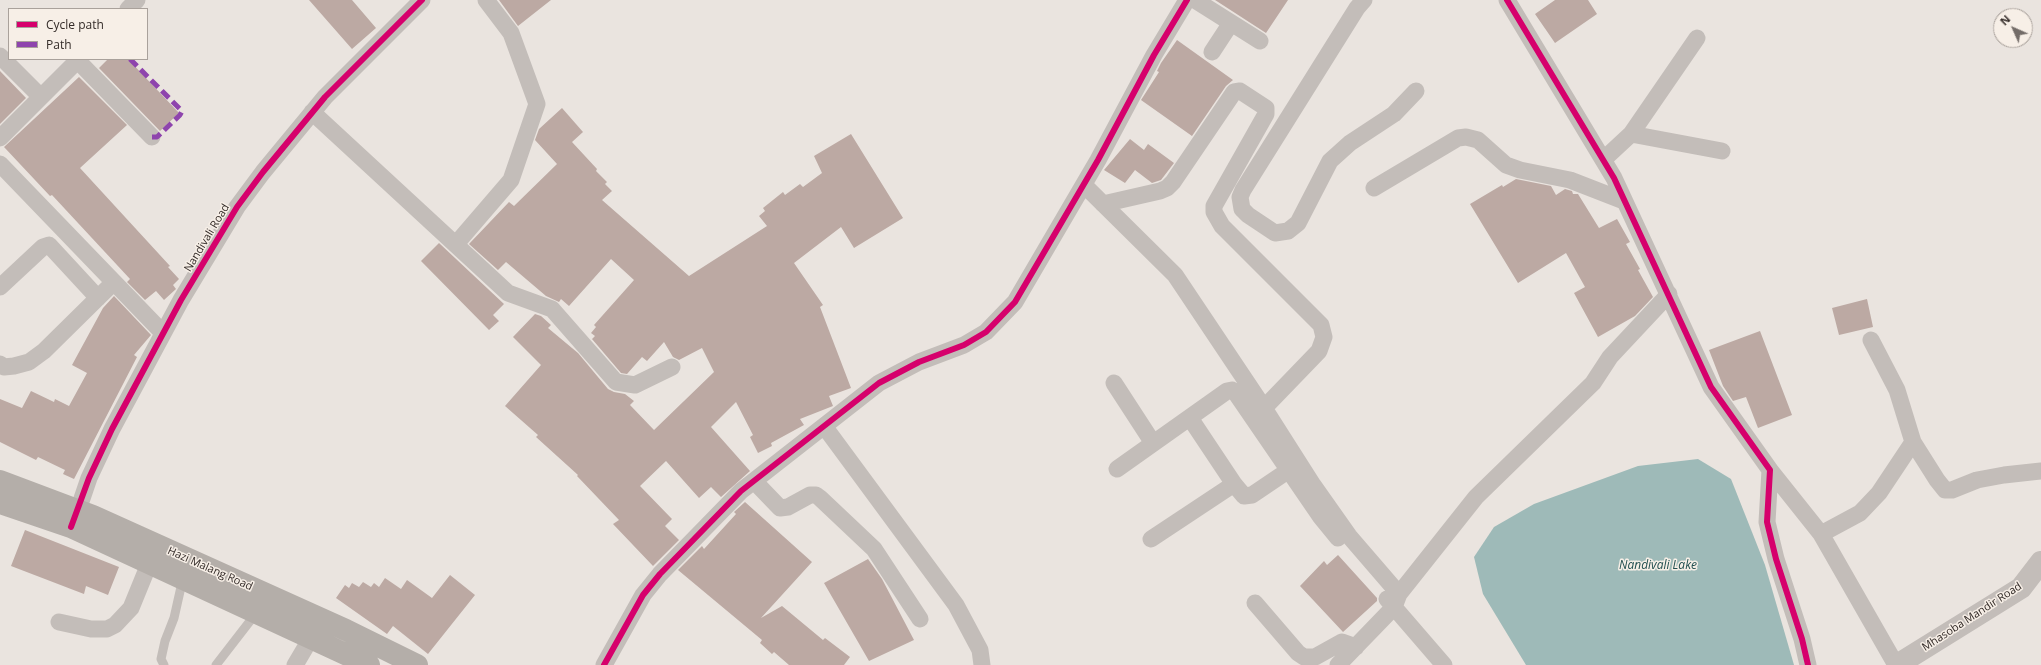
<!DOCTYPE html>
<html>
<head>
<meta charset="utf-8">
<style>
	body { margin:0 }
	#map { position:relative; width:2041px; height:665px; overflow:hidden; background:#eae4df; font-family:"Open Sans",sans-serif }
	canvas { display:block }
	.legend { position:absolute; left:8px; top:8px; width:140px; height:52px; box-sizing:border-box; background:#f7efe7; border:1px solid #a9a19b; margin:0; padding:5px 7px; list-style:none; font-size:12px; color:#332b28 }
	.legend li { display:flex; align-items:center; gap:8px; height:20px }
	.legend b { width:20px; border:1px solid #a9a19b }
	.north { position:absolute; left:1993px; top:8px; width:40px; height:40px; box-sizing:border-box; background:#f7efe7; border:1px solid #a9a19b; border-radius:50%; rotate:315deg; font-size:11px; font-weight:700; line-height:16px; text-align:center; color:#332b28 }
	.north::after { content:''; display:block; margin:auto; width:14px; height:18px; background:#736c68; clip-path:polygon(50% 0,100% 100%,50% 72%,0 100%) }
</style>
</head>
<body>
<div id="map">
<canvas width="2041" height="665"></canvas>
<ul class="legend">
<li><b style="height:5px;background:#d6006c"></b>Cycle path</li>
<li><b style="height:5px;background:#8e44ad"></b>Path</li>
</ul>
<div class="north">N</div>
</div>
<script>
const c = document.querySelector('canvas').getContext('2d');
c.lineJoin = 'round';
function paint(path, color) { c.fillStyle = color; c.fill(path, 'evenodd'); }
const shape = rows => new Path2D(rows.map(r => 'M' + r).join(''));
function trace(path, color, width, dash) { c.strokeStyle = color; c.lineWidth = width; c.lineCap = dash ? 'butt' : 'round'; c.setLineDash(dash || []); c.stroke(path); }
function write(font, color, halo, rows, align = 'center') {
  c.font = font + ' "Open Sans",sans-serif'; c.lineWidth = 3; c.setLineDash([]); c.textBaseline = 'middle'; c.strokeStyle = halo; c.fillStyle = color; for (const [text, x, y, turn = 0] of rows) {
    c.save(); c.translate(x, y); c.rotate((+turn || 0) * Math.PI / 180); c.textAlign = isNaN(turn) ? turn : align; if (halo) c.strokeText(text, 0, 0); c.fillText(text, 0, 0); c.restore();
  }
}
const water = shape([
	[1698,459,1731,479,1765,565,1794,665,1526,665,1483,594,1474,557,1494,527,1534,504,1638,466]
]);
const building = shape([
	[309,0,352,0,376,28,352,49],
	[499,0,551,0,518,26],
	[1215,0,1288,0,1266,33],
	[1555,0,1588,0,1597,14,1555,43,1535,14],
	[1177,40,1233,80,1226,86,1192,136,1141,100,1159,72,1157,71,1161,63],
	[108,59,128,59,179,113,160,131,99,68],
	[0,71,26,98,0,124],
	[79,77,127,125,80,168,170,266,168,267,179,279,173,285,176,289,164,300,156,291,145,300,127,282,130,279,52,195,50,196,4,147],
	[562,108,583,132,572,142,597,169,596,171,607,182,605,184,612,191,602,200,689,276,767,226,759,216,765,211,763,208,783,192,785,195,800,184,803,187,822,173,814,156,851,134,903,218,854,248,841,227,794,263,823,305,820,307,851,388,829,396,833,406,800,419,804,425,771,443,772,446,758,453,750,437,753,435,736,402,711,427,750,471,721,497,711,487,699,498,666,461,640,486,672,519,665,526,679,540,653,566,613,524,619,520,577,476,578,475,536,437,538,435,505,406,541,365,513,337,535,314,541,316,551,325,548,328,578,353,608,389,614,392,625,394,634,401,630,405,654,430,714,372,702,348,679,360,673,357,664,342,647,361,642,357,627,374,621,373,592,339,595,336,591,333,596,327,594,325,634,280,611,259,569,306,561,299,559,302,546,296,506,262,498,270,469,244,509,202,514,206,557,164,535,140,539,129],
	[1130,139,1144,150,1148,144,1174,163,1161,180,1152,183,1135,170,1125,183,1104,170],
	[1516,179,1551,186,1556,195,1565,189,1572,191,1573,194,1578,194,1599,228,1617,219,1630,242,1626,244,1640,269,1638,270,1653,297,1635,316,1598,337,1574,293,1585,287,1566,253,1518,283,1470,204,1502,185,1503,187],
	[439,243,504,304,493,315,499,321,489,330,421,261],
	[114,296,151,335,134,355,137,357,74,479,63,474,65,470,38,457,36,460,0,442,0,399,22,408,31,391,54,402,55,399,69,406,87,373,72,365,103,308],
	[1867,299,1873,327,1839,335,1832,308],
	[1760,331,1792,415,1758,428,1746,397,1733,401,1723,386,1709,350],
	[745,502,812,562,761,618,782,606,823,640,825,638,850,657,844,665,789,665,774,652,772,654,760,643,762,640,678,570,702,546,704,549,736,514,734,512],
	[25,530,119,567,108,595,86,586,84,594,11,566],
	[1338,555,1377,598,1377,601,1343,632,1300,586,1324,561,1327,565],
	[868,559,882,579,914,640,869,661,824,583],
	[450,575,475,595,428,654,393,626,387,634,336,598,345,585,349,588,352,583,359,587,363,582,371,587,374,583,379,587,385,578,401,589,407,580,432,598]
]);
const service = shape([
	[164,665,161,659,165,641,174,618,183,578],
	[216,665,257,612]
]);
const minor = shape([
	[1195,0,1260,41],
	[1364,0,1357,8,1243,190,1240,197,1242,209,1248,215,1275,233,1288,231,1298,223,1330,161,1350,143,1394,114,1416,91],
	[1507,0,1614,178,1711,387,1770,470,1767,522,1776,559,1802,639,1808,665],
	[128,9,137,0],
	[1212,52,1231,23],
	[0,56,41,97],
	[77,60,152,137],
	[312,112,508,293,552,309,616,382,635,385,672,367],
	[1631,134,1697,38],
	[0,138,79,59],
	[1603,160,1631,134,1722,151],
	[0,164,163,333],
	[1084,185,1175,275,1264,408,1313,485,1349,536,1399,594],
	[1374,188,1458,138,1466,137,1478,140,1506,165,1520,170,1570,180,1624,201],
	[1103,204,1160,191,1167,188,1173,182,1234,92,1240,91,1266,108,1266,114,1214,206,1214,212,1222,226,1321,325,1324,337,1319,351,1264,408],
	[456,244,511,180,537,104,511,33,486,0],
	[0,287,43,247,49,245,98,298],
	[1871,340,1897,390,1913,442,1937,480,1945,490,1952,490,1977,480,2004,475,2041,471],
	[0,364,4,367,14,366,29,362,44,351,114,282],
	[1114,383,1153,443],
	[1190,418,1234,484,1244,496,1252,495,1289,470],
	[824,426,956,605,980,650,982,665],
	[1117,469,1227,391,1232,390,1235,392,1320,516,1338,538],
	[1770,470,1821,534,1896,665],
	[754,481,780,508,788,507,810,495,816,495,820,498,874,549,920,619],
	[74,522,89,478,112,429,181,300,237,207,263,172,325,97,422,0],
	[1821,534,1860,513,1879,493,1913,442],
	[1151,539,1234,484],
	[1387,599,1444,665],
	[1255,603,1298,653,1304,657,1315,657,1342,642,1356,647],
	[59,622,91,629,107,629,115,625,131,608,149,564],
	[295,665,311,638],
	[604,665,643,595,660,574,741,491,879,383,919,362,964,345,986,332,1015,302,1098,160,1154,55,1187,0],
	[1338,665,1394,607,1399,594,1476,497,1593,383,1610,357,1669,294]
]);
const tertiary = shape([
	[1897,665,2021,588,2041,562]
]);
const secondary = shape([
	[0,481,93,516,346,630,417,665],
	[0,503,71,527,369,665]
]);
const quiet = shape([
	[130,59,182,111,180,115,157,137,152,137]
]);
const cycleway = shape([
	[1507,0,1614,178,1711,387,1770,470,1767,522,1776,559,1802,639,1808,665],
	[71,527,89,478,112,429,181,300,237,207,263,172,325,97,422,0],
	[604,665,643,595,660,574,741,491,879,383,919,362,964,345,986,332,1015,302,1098,160,1154,55,1187,0]
]);
const streetNames = [
	["Nandivali Road",207,238,-59],
	["Hazi Malang Road",210,569,24],
	["Mhasoba Mandir Road",1972,617,-33]
];
const waterNames = [
	["Nandivali Lake",1658,566]
];
paint(water, '#9ebab8');
paint(building, '#bca9a3');
trace(service, '#c3bdb9', 9);
trace(minor, '#c3bdb9', 17);
trace(tertiary, '#c3bdb9', 22);
trace(secondary, '#b4aea9', 22);
trace(quiet, '#8e44ad', 5, [10, 5]);
trace(cycleway, '#d6006c', 6);
write('11px', '#332b28', '#f7efe7', streetNames);
write('italic 12px', '#224f50', '#f7efe7', waterNames);
</script>
</body>
</html>
